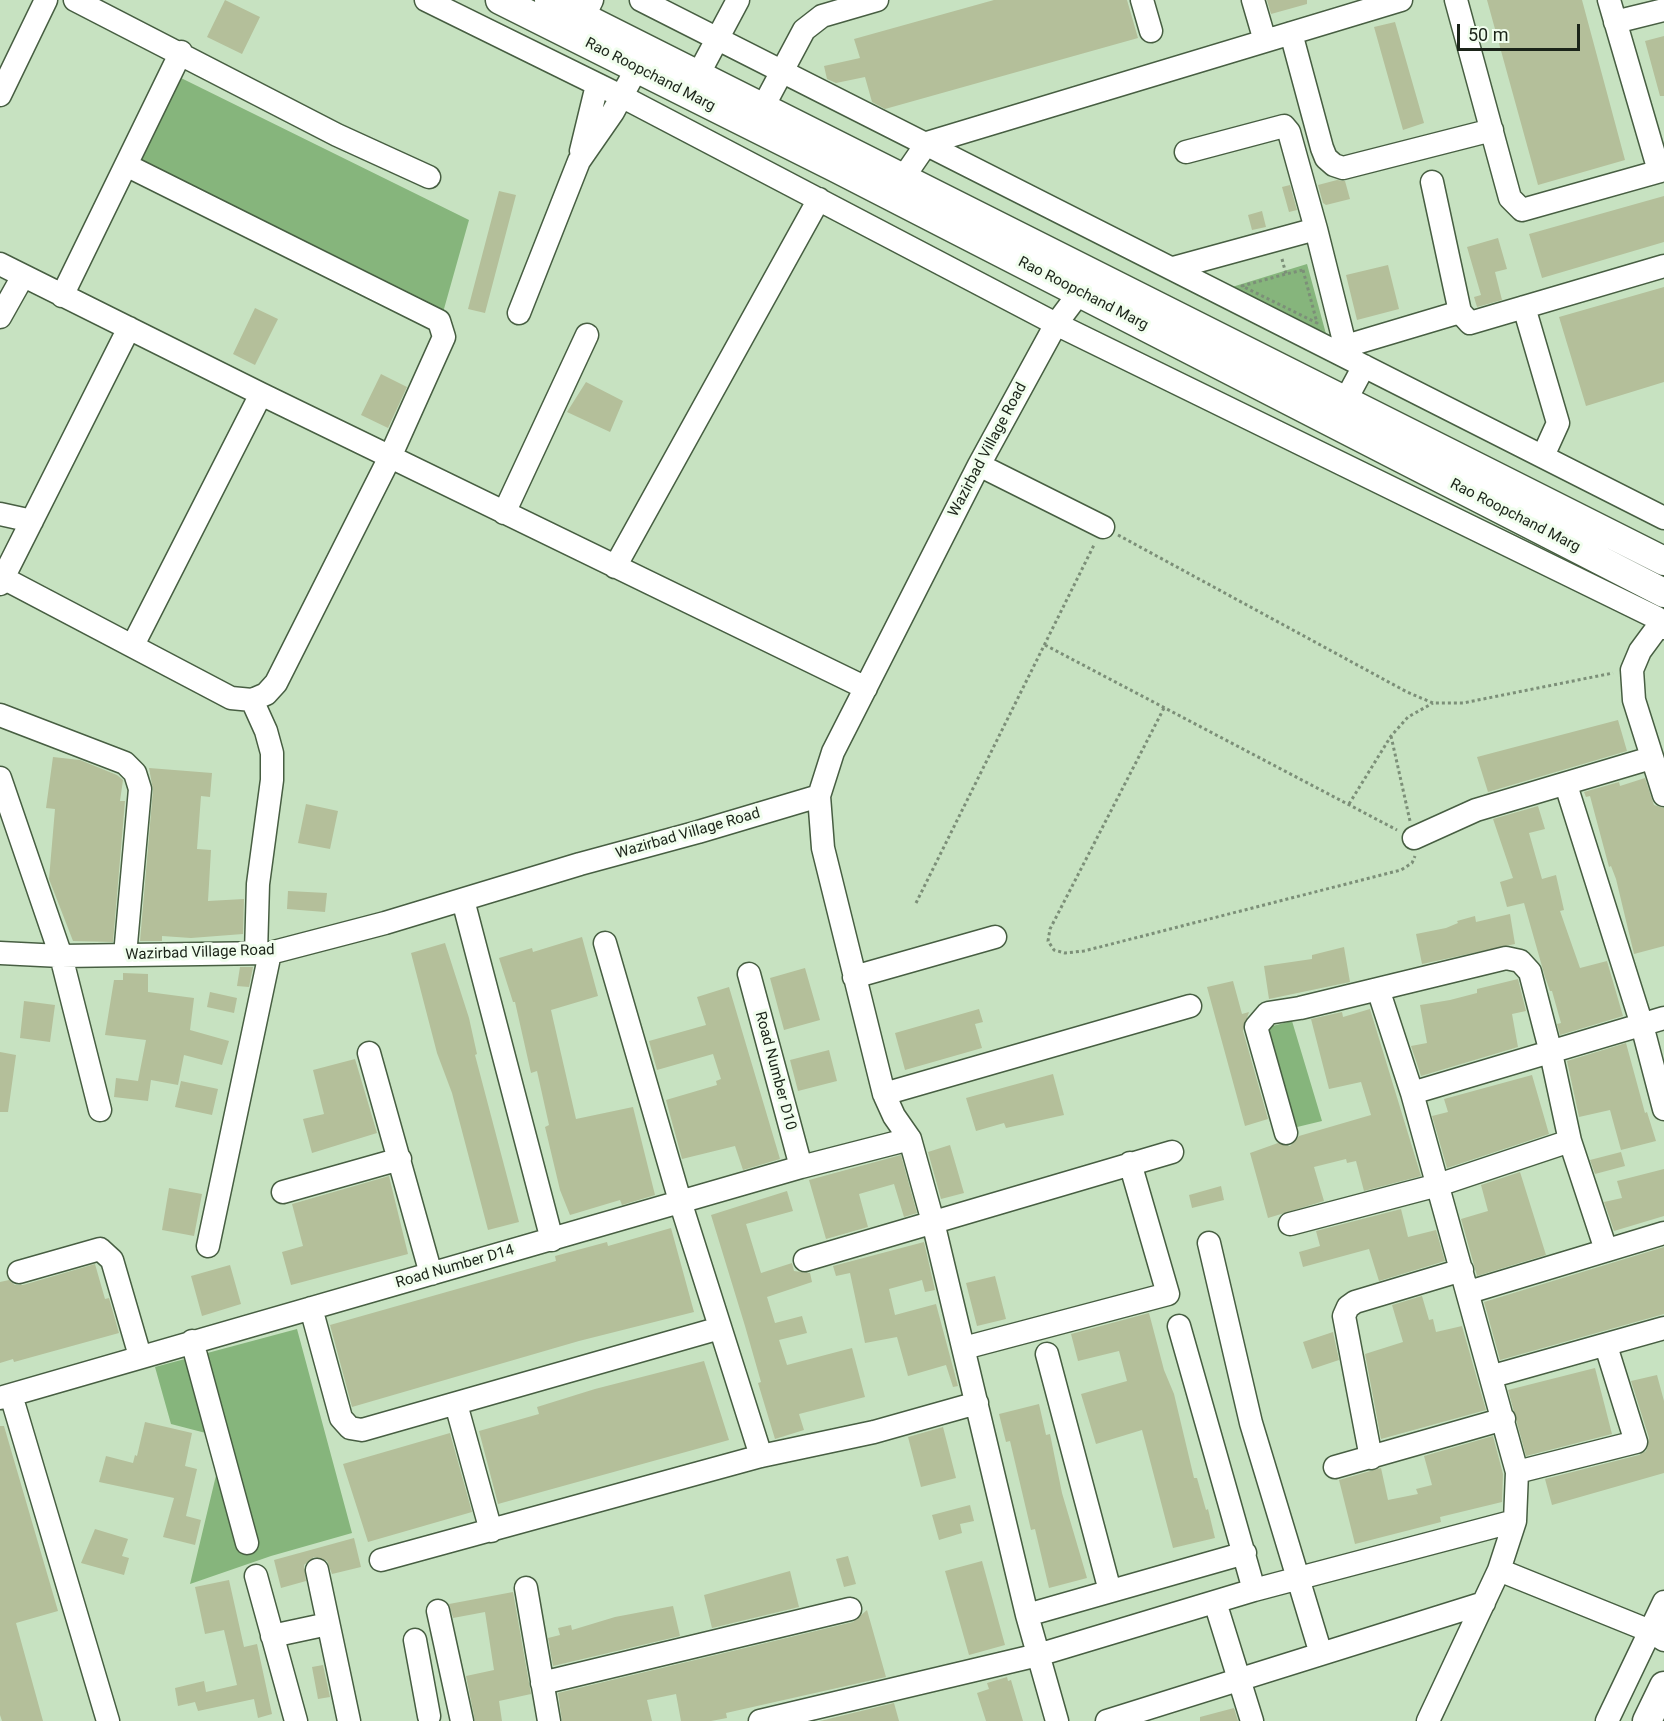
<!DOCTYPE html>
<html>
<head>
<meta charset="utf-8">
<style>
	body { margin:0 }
	#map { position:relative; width:1664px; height:1721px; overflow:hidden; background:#c7e2c1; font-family:Roboto,sans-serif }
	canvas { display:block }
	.scale { position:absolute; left:1457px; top:24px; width:123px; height:27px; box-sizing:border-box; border:3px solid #1b2419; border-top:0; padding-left:8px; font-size:18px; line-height:21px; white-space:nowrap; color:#1b2419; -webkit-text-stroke:4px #f1feee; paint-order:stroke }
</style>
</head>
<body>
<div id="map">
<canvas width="1664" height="1721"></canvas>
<div class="scale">50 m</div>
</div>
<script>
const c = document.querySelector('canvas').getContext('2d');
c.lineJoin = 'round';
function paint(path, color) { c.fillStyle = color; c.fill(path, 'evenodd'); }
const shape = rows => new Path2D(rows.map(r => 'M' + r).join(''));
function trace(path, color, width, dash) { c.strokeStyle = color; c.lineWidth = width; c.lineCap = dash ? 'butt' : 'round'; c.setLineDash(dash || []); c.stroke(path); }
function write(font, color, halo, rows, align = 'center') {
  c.font = font + ' Roboto,sans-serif'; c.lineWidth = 6; c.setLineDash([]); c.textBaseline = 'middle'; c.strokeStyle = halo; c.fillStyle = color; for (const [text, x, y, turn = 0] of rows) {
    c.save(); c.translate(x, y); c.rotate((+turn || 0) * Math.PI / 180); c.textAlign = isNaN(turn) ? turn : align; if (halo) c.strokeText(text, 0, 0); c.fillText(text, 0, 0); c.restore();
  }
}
const green = shape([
	[179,77,469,220,442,316,139,166],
	[1307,264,1326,334,1232,287],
	[1292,1021,1322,1121,1293,1128,1265,1028],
	[297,1329,352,1533,271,1556,190,1584,225,1438,171,1424,155,1367]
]);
const building = shape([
	[225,0,260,17,242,54,207,37],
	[994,0,1127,0,1138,38,885,109,872,102,865,77,836,83,827,79,824,66,860,58,854,39],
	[1267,0,1307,0,1307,4,1271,14],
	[1487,0,1582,0,1625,160,1538,185],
	[1395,22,1424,123,1403,130,1374,27],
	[1664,36,1664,96,1660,96,1645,41],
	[1337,180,1345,181,1350,199,1326,205,1323,203,1318,185],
	[1290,185,1297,210,1289,212,1282,187],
	[499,191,516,195,485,313,468,309],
	[1664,196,1664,242,1542,278,1529,234],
	[1262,211,1266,227,1252,230,1248,215],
	[1498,238,1507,269,1495,272,1502,300,1477,307,1474,297,1481,295,1467,247],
	[1388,265,1399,309,1357,320,1346,275],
	[1664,287,1664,382,1586,406,1559,317],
	[255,308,278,319,255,365,233,354],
	[381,374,407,387,388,428,361,415],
	[586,382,623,401,610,432,567,412],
	[1618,720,1627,751,1488,792,1477,757],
	[53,757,80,760,117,775,123,780,120,801,125,801,113,942,73,941,49,879,55,809,46,808],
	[149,768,212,773,210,797,201,796,197,849,211,850,208,901,244,899,243,934,191,938,162,936,162,941,140,941,153,790],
	[1645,778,1654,805,1664,808,1664,946,1634,954,1616,879,1611,866,1609,867,1590,796,1586,797,1584,792,1619,782,1620,786],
	[306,804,338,811,330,849,298,843],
	[1538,806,1545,829,1529,833,1542,879,1556,875,1564,910,1560,911,1580,968,1607,961,1623,1016,1560,1035,1557,1024,1561,1023,1552,991,1550,991,1545,977,1524,903,1507,907,1500,882,1513,878,1493,819],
	[288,891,327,893,325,912,287,909],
	[1510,914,1515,944,1422,964,1416,934,1446,928,1458,923,1457,921,1475,916,1476,922],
	[582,937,598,996,551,1010,576,1119,633,1107,655,1195,622,1205,620,1200,570,1215,560,1190,545,1127,549,1125,537,1071,531,1073,515,1002,513,1002,499,958,532,948,533,952],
	[445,943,469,1018,477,1054,475,1055,519,1222,488,1230,452,1093,437,1053,411,953],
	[1344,947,1350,982,1269,999,1264,966,1312,959,1312,955],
	[240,967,253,967,249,987,237,986],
	[805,968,820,1020,784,1030,770,978],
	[123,973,148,974,148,992,194,998,190,1030,229,1041,222,1065,184,1055,178,1085,151,1080,148,1101,114,1097,116,1078,138,1081,146,1040,105,1035,114,980,123,980],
	[1518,979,1526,1011,1512,1014,1518,1047,1421,1076,1411,1046,1427,1043,1420,1005,1450,1000,1477,993,1477,989],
	[1233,981,1242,1014,1249,1012,1243,1031,1268,1119,1245,1126,1207,987],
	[729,987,780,1159,743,1170,735,1146,682,1159,666,1100,717,1085,716,1081,721,1079,713,1054,657,1070,649,1041,706,1025,697,997],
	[210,992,237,998,234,1013,207,1007],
	[24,1001,55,1005,50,1042,20,1038],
	[979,1009,983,1022,975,1024,982,1048,905,1070,895,1033],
	[1370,1009,1421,1176,1364,1191,1356,1161,1347,1163,1346,1159,1314,1167,1324,1201,1268,1218,1250,1153,1278,1143,1290,1146,1299,1136,1371,1115,1361,1082,1329,1089,1311,1019,1342,1012,1343,1017],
	[1626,1043,1645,1113,1647,1112,1656,1141,1621,1150,1610,1110,1579,1117,1567,1061],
	[829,1050,837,1081,798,1091,790,1060],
	[0,1052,16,1055,8,1112,0,1112],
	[355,1059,377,1133,312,1153,303,1119,324,1114,313,1070],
	[1053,1074,1064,1115,1006,1128,1004,1123,976,1131,966,1098],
	[1532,1075,1549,1134,1447,1168,1432,1116,1448,1112,1444,1099],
	[181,1081,218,1089,212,1115,175,1107],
	[950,1145,964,1193,941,1199,928,1152],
	[1621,1152,1625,1166,1595,1174,1590,1160],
	[901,1155,917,1213,904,1217,894,1184,859,1194,868,1227,826,1239,809,1180],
	[1664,1169,1664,1216,1614,1231,1604,1202,1622,1198,1617,1181],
	[1520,1172,1546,1255,1477,1276,1461,1219,1488,1211,1481,1185],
	[389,1176,408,1254,291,1285,282,1252,303,1246,292,1204],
	[1221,1186,1224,1200,1192,1208,1189,1195],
	[169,1188,202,1194,194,1236,162,1230],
	[787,1191,793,1211,746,1224,761,1273,792,1263,794,1271,810,1273,812,1282,767,1297,775,1323,802,1316,807,1333,779,1340,787,1365,852,1348,865,1397,799,1414,804,1430,775,1439,758,1383,761,1382,745,1326,711,1215],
	[1401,1209,1408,1237,1436,1230,1445,1261,1379,1281,1369,1249,1303,1267,1299,1252,1320,1246,1316,1231],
	[671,1228,694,1312,579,1341,352,1407,330,1325,556,1261,555,1256,607,1242,608,1246],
	[924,1242,935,1290,925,1292,922,1280,889,1289,895,1315,936,1304,958,1386,953,1387,946,1365,908,1376,897,1337,865,1343,850,1273,836,1276,833,1266],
	[1664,1247,1664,1314,1500,1360,1484,1302],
	[95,1264,105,1299,109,1298,119,1333,14,1362,13,1359,0,1363,0,1282,9,1280,15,1285,23,1285],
	[230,1265,241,1304,202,1316,191,1276],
	[995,1276,1006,1319,977,1326,966,1283],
	[1422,1296,1429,1320,1433,1319,1436,1332,1462,1326,1486,1410,1381,1439,1365,1354,1403,1342,1392,1305],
	[1149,1313,1164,1370,1174,1394,1194,1478,1197,1478,1206,1510,1208,1509,1215,1538,1173,1548,1142,1430,1096,1444,1081,1394,1127,1381,1119,1351,1078,1361,1071,1334],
	[1333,1332,1339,1360,1312,1369,1303,1342],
	[704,1361,729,1440,498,1504,479,1431,539,1414,537,1407,595,1389],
	[1595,1368,1612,1434,1526,1456,1508,1390],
	[1657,1375,1664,1401,1664,1473,1552,1505,1545,1479,1639,1455,1646,1451,1649,1438,1631,1381],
	[1039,1404,1046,1435,1050,1434,1062,1493,1087,1578,1049,1588,1035,1529,1031,1530,1010,1441,1006,1442,999,1414],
	[145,1422,192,1433,185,1466,197,1469,186,1516,201,1520,195,1545,163,1537,174,1498,99,1482,106,1456,133,1463,135,1455,137,1456],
	[0,1426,4,1426,58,1611,16,1623,43,1721,2,1721,0,1715],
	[943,1427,956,1478,921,1487,908,1437],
	[450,1433,472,1512,368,1542,343,1464],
	[1493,1436,1503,1474,1502,1502,1440,1517,1441,1522,1355,1544,1339,1480,1381,1468,1388,1500,1418,1494,1416,1489,1432,1485,1424,1456],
	[970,1505,974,1521,960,1524,962,1533,939,1540,932,1515],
	[95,1529,128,1539,122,1556,129,1558,124,1575,81,1563],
	[354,1538,361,1567,332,1574,327,1561,314,1557,304,1565,306,1581,281,1588,274,1560],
	[848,1556,856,1584,844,1587,836,1559],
	[982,1561,1005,1645,969,1655,945,1571],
	[790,1571,799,1607,712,1628,704,1595],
	[229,1580,244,1647,257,1644,272,1714,258,1718,254,1699,198,1711,195,1702,178,1706,175,1688,204,1681,206,1692,237,1685,224,1630,205,1634,195,1587],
	[513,1592,531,1694,499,1701,502,1721,475,1721,466,1676,494,1670,485,1612,453,1618,449,1604],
	[673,1606,680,1636,553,1666,548,1638,560,1635,558,1628,571,1625,572,1630,615,1617],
	[867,1610,886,1677,726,1713,727,1718,711,1721,681,1721,676,1694,647,1700,652,1721,562,1721,558,1693,853,1622],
	[323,1665,330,1697,318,1699,312,1667],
	[1007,1677,1008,1681,1011,1680,1023,1721,986,1721,977,1693,989,1689,987,1683],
	[894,1703,899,1721,820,1721],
	[1234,1708,1238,1721,1200,1721,1200,1717]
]);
const path = shape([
	[1282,259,1286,274],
	[1303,270,1317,323,1242,286,1286,274,1303,270],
	[1118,535,1407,692,1433,703,1463,703,1613,673],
	[1045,645,1397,830],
	[1164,708,1050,929,1048,941,1054,950,1065,953,1084,951,1401,870,1412,863,1415,856],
	[1391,736,1410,821],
	[1349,804,1391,736,1408,717,1433,703],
	[916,903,1094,545]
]);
const minor = shape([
	[75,0,337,135,429,177],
	[426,0,623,97,1056,324,1657,618,1664,628],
	[641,0,1664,518],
	[1142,0,1151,31],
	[1253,0,1265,41],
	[1456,0,1510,198,1522,210,1664,170],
	[1609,0,1659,171],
	[583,18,592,0],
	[1615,22,1664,10],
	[1291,33,1322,148,1326,158,1334,165,1343,168,1492,130],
	[698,75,738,0],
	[0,95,46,0],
	[755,122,804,30,822,16,877,0],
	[581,151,597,85],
	[1186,152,1284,126,1289,132,1316,229],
	[903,178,927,143,1401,0],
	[1432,182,1460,312,1470,323,1664,266],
	[0,264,261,394,866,688],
	[1173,268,1316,229,1348,357],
	[62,296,181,52],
	[1524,307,1558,423,1543,456],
	[519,313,579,161,613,112,637,68],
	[0,317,23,276],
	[1346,346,1460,312],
	[1337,416,1364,366],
	[979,465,1103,527],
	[504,513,587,335],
	[0,514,32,521],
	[615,567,819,199],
	[3,578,231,698,252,700,266,694,276,683,390,457,444,337,439,321,126,165],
	[0,584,129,328],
	[1660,624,1640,651,1632,670,1634,700,1664,795],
	[133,645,261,394],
	[252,700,266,731,272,753,272,780,258,884,256,953],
	[0,715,125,763,135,773,140,789,125,955],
	[0,778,61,956,100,1110],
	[1566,785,1642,1025,1664,1109],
	[1414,838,1476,810,1651,758],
	[463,900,552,1240],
	[605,943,680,1201,761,1456],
	[0,953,61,956,270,953,385,923,580,864,698,832,819,796],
	[749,974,801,1167],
	[854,977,995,937],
	[1378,989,1412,1093,1517,1472,1515,1521,1499,1570,1428,1721],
	[369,1053,431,1274],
	[1412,1093,1664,1018],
	[884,1094,1190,1006],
	[1286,1133,1256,1027,1268,1013,1300,1008,1506,958,1520,961,1530,972,1551,1053,1570,1141,1606,1250],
	[283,1192,400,1159],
	[1290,1224,1438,1185,1570,1141],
	[1209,1243,1251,1423,1321,1654],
	[208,1246,270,953],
	[805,1260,1172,1152],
	[19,1272,100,1249,112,1260,140,1356],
	[1469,1292,1664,1233],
	[311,1308,341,1418,350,1428,362,1430,720,1328],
	[1179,1326,1254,1590],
	[192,1341,247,1543],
	[964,1348,1168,1294,1130,1163],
	[1047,1354,1110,1591],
	[1493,1376,1664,1328],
	[11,1395,108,1721],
	[0,1398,801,1167,910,1139],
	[456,1404,491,1531],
	[1371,1458,1344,1316,1348,1307,1355,1302,1462,1270],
	[1335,1467,1504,1419],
	[1517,1472,1636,1442,1606,1346],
	[381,1560,761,1456,874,1432,977,1403],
	[317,1570,349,1721],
	[1499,1570,1650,1631,1664,1640],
	[256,1576,296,1721],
	[526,1588,549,1721],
	[1215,1602,1252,1721],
	[438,1611,462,1721],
	[1027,1615,1245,1553],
	[272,1636,328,1624],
	[415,1640,429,1716],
	[542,1683,850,1609],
	[760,1721,1038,1655,1254,1590,1515,1521],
	[1057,1721,1027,1615,933,1222,910,1139,894,1116,884,1094,823,848,819,796,833,752,979,465,1056,324,1080,292],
	[1107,1721,1484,1603],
	[1607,1721,1664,1602]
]);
const major = shape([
	[500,0,836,168,1664,593],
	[549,0,1664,561],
	[1647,1721,1664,1686]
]);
const streetNames = [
	["Rao Roopchand Marg",650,75,27],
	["Rao Roopchand Marg",1083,294,27],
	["Wazirbad Village Road",988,450,-62],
	["Rao Roopchand Marg",1515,516,27],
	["Wazirbad Village Road",688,834,-16],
	["Wazirbad Village Road",200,953,-2],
	["Road Number D10",775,1071,75],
	["Road Number D14",455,1267,-16]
];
paint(green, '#86b57c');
paint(building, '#b4bf9a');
trace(minor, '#475e42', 25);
trace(major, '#475e42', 31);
trace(path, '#7c8f78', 3, [3, 3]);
trace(minor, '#fff', 22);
trace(major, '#fff', 28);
write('15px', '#1b2419', '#f1feee', streetNames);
</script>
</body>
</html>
